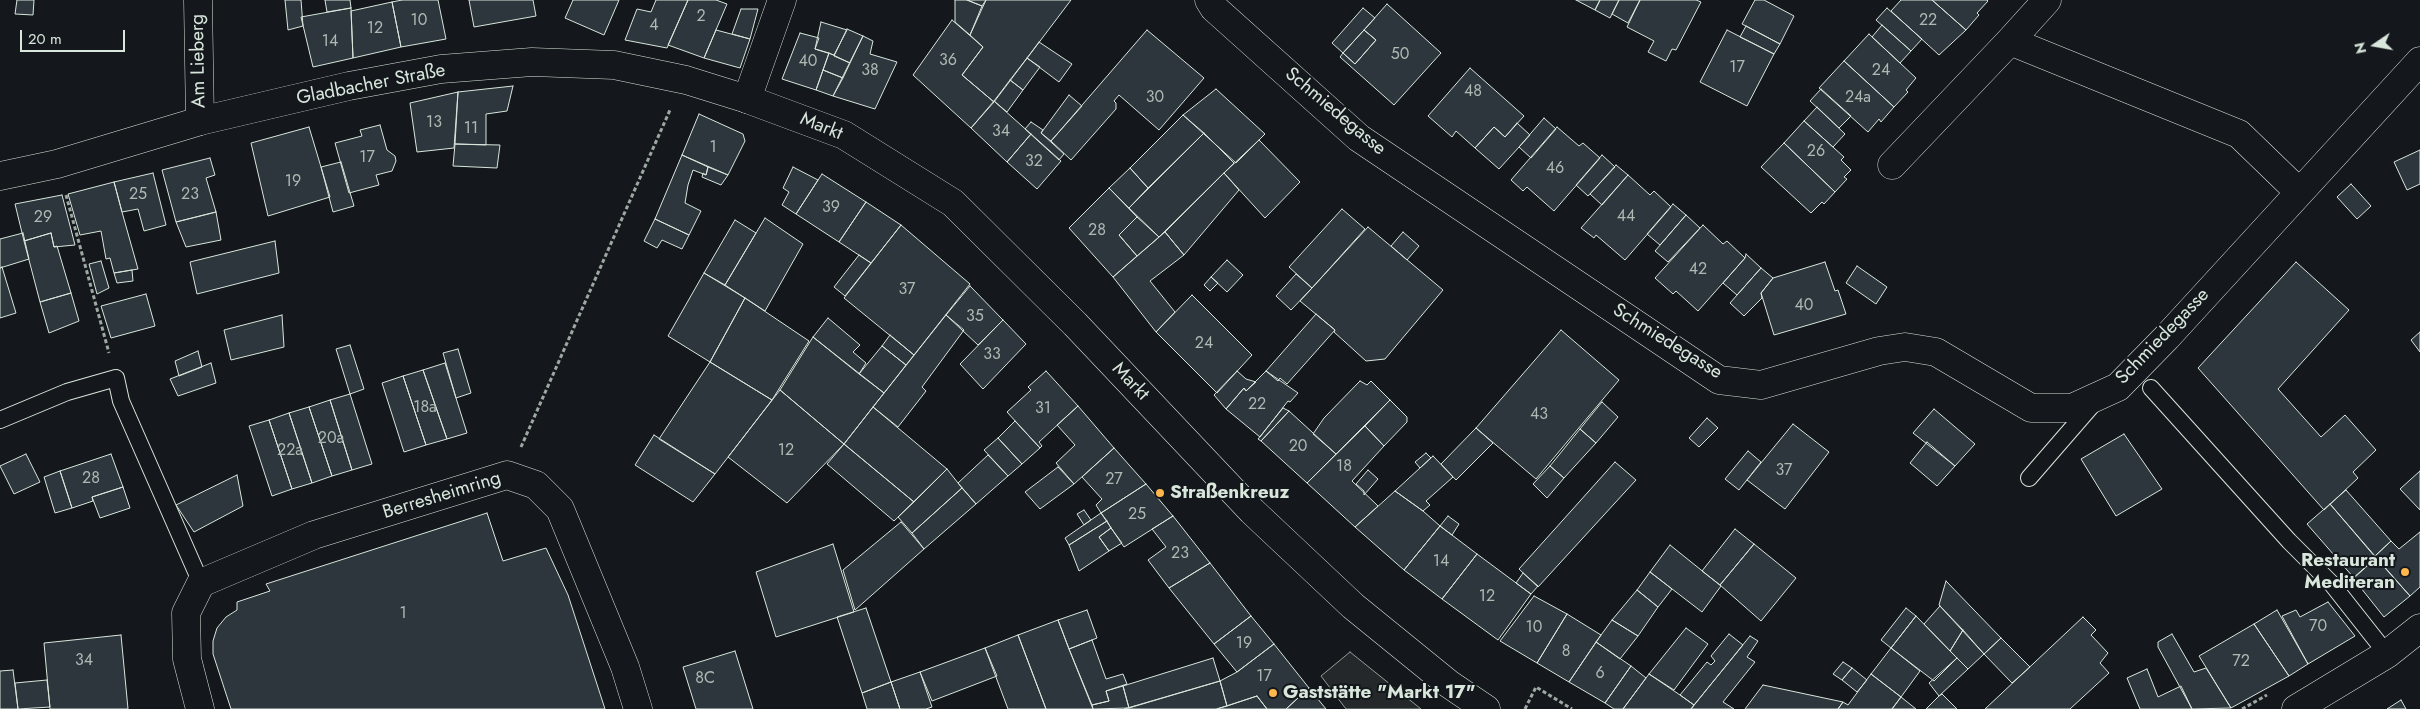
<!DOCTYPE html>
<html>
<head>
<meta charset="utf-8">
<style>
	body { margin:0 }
	#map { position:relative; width:2420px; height:709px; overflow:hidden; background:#14181c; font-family:Jost,sans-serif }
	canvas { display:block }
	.north { position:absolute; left:2350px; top:20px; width:50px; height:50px; -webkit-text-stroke:4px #14181c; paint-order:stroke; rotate:258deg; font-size:14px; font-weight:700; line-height:20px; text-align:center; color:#d8e6dc }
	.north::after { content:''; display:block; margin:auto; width:18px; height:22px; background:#d8e6dc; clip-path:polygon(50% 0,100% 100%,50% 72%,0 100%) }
	.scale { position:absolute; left:20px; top:30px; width:105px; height:22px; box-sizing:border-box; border:2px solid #d8e6dc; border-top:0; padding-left:6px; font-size:15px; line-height:18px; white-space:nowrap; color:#d8e6dc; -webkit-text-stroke:4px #14181c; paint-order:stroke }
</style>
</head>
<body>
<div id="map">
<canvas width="2420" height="709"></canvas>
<div class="north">N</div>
<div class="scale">20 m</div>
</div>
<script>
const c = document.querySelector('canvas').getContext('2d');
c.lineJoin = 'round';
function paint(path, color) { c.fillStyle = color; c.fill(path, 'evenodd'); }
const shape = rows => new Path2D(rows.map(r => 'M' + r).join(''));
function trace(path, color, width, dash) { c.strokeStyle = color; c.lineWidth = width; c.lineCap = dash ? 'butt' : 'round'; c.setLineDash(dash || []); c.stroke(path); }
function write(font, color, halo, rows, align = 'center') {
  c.font = font + ' Jost,sans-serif'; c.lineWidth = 4; c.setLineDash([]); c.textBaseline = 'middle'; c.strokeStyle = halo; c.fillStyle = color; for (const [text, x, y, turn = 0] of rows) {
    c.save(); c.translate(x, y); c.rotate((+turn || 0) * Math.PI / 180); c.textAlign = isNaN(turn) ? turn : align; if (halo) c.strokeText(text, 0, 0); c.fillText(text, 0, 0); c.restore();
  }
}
const parking = shape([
	[1350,652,1421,709,1346,709,1321,676,1350,652]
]);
const building = shape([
	[17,0,34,0,33,15,15,14,17,0],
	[285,0,301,0,303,26,288,30,285,0],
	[325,0,350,0,351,8,327,12,325,0],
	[402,0,438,0,446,39,401,47,392,2,402,0],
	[469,0,533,0,536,16,474,27,469,0],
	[573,0,619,0,604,35,565,18,573,0],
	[656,0,688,0,667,48,625,40,637,9,651,12,656,0],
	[688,0,716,0,727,4,704,58,668,45,688,0],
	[955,0,967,0,982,6,970,35,955,22,955,0],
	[967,0,986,0,982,6,967,0],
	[986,0,1071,0,994,102,962,75,983,47,970,35,986,0],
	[1576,0,1600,0,1595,10,1576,0],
	[1600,0,1619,0,1610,18,1595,10,1600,0],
	[1619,0,1640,0,1628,23,1612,14,1619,0],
	[1640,0,1696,0,1701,2,1676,50,1672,49,1666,61,1648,52,1654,41,1627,27,1640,0],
	[1755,0,1764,0,1794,16,1780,44,1742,24,1755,0],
	[1901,0,1932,0,1966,30,1939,55,1891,11,1901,0],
	[1932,0,1987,0,1988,1,1977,13,1979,15,1966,30,1932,0],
	[392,2,401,47,353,58,351,11,392,2],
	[1387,4,1441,53,1394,105,1340,57,1343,53,1355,64,1376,40,1364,30,1387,4],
	[351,8,353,58,313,67,301,17,351,8],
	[1363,8,1375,18,1343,53,1332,43,1363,8],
	[1887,8,1922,39,1911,51,1876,20,1887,8],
	[741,9,758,9,750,39,732,34,741,9],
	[952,20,983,47,962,75,994,102,971,128,913,75,952,20],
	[821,22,847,30,834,55,815,49,821,22],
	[1882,25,1911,51,1900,63,1872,37,1882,25],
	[1746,26,1780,44,1774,54,1740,37,1746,26],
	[847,29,863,36,850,63,834,56,847,29],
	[716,30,750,39,740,68,704,58,716,30],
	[1147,30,1204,78,1159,130,1119,95,1114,101,1116,103,1116,109,1071,160,1051,141,1147,30],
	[1364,30,1376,40,1355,64,1343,53,1364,30],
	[1727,30,1774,54,1747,106,1700,82,1727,30],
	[800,33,819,38,815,49,829,53,816,90,782,79,800,33],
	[1869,34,1916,78,1906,90,1908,92,1894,107,1844,61,1869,34],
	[863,36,873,41,870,54,897,62,875,109,833,96,863,36],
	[1039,42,1072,64,1059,82,1027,58,1039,42],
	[829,53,850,63,843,78,823,70,829,53],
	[1027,58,1040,67,1023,90,1010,80,1027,58],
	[1844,61,1894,107,1881,122,1879,119,1868,132,1819,88,1844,61],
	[1470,68,1524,116,1505,137,1494,127,1475,148,1456,131,1452,137,1428,116,1470,68],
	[823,70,843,78,833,96,816,90,823,70],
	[1010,80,1023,90,1007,112,994,101,1010,80],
	[513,86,507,111,486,114,486,145,455,144,458,92,513,86],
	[1216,89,1265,134,1236,163,1183,115,1216,89],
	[1821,89,1851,116,1839,128,1810,101,1821,89],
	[458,92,454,148,417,152,410,103,458,92],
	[1069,95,1082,106,1051,141,1041,133,1069,95],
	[994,101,1031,134,1007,162,971,128,994,101],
	[1817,107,1845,134,1833,147,1804,121,1817,107],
	[699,114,743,134,745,141,728,175,682,155,699,114],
	[1183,115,1204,133,1148,188,1130,168,1183,115],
	[1544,118,1556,129,1531,158,1519,147,1544,118],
	[1804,121,1844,157,1841,160,1851,170,1844,177,1847,179,1835,192,1784,143,1804,121],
	[1031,122,1043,130,1041,133,1064,154,1059,160,1025,129,1031,122],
	[1517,123,1530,135,1499,169,1475,148,1494,127,1505,137,1517,123],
	[380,125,387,150,395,156,396,161,392,171,376,175,379,185,349,193,335,143,362,136,360,130,380,125],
	[309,127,330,197,268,216,251,143,309,127],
	[1557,127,1579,146,1583,143,1600,158,1554,211,1527,187,1523,191,1511,180,1557,127],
	[1204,133,1234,163,1159,237,1129,208,1204,133],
	[1031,134,1061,161,1037,189,1007,162,1031,134],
	[1259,140,1300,182,1265,218,1224,173,1259,140],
	[1784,143,1835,192,1824,204,1822,202,1811,213,1761,167,1784,143],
	[455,144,500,145,497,168,453,166,455,144],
	[2420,150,2420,184,2407,190,2394,162,2420,150],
	[682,155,708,167,706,175,693,170,688,185,685,203,701,211,689,235,655,219,682,155],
	[1602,155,1615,167,1588,196,1576,185,1602,155],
	[210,158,215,175,206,178,216,212,176,222,162,170,210,158],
	[341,162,354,206,333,212,321,167,341,162],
	[1616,165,1628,175,1602,205,1590,194,1616,165],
	[708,167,728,175,721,185,702,177,703,173,706,175,708,167],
	[793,167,818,180,796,214,782,205,789,192,783,188,793,167],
	[1130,168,1148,188,1129,208,1109,188,1130,168],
	[153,173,166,225,144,231,138,209,122,212,114,182,153,173],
	[1224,173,1239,190,1184,255,1165,232,1224,173],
	[822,174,866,202,839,242,796,214,822,174],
	[1628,175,1650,195,1654,191,1671,207,1625,260,1596,235,1594,238,1581,228,1628,175],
	[114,182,122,212,138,269,114,273,110,258,106,259,101,231,80,235,68,194,114,182],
	[2351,184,2371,206,2357,219,2337,197,2351,184],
	[1109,188,1137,217,1119,235,1137,256,1113,277,1069,228,1109,188],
	[62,195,75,245,54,247,51,233,24,241,15,204,62,195],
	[866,202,901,225,871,263,839,242,866,202],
	[1673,204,1686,215,1660,245,1647,234,1673,204],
	[1342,209,1365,229,1312,288,1289,267,1342,209],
	[216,212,221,240,186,247,176,222,216,212],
	[1686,215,1700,228,1668,262,1655,251,1686,215],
	[1137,217,1159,237,1137,256,1119,235,1137,217],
	[765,218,803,244,765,311,725,285,765,218],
	[655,219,689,235,682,249,662,240,657,248,644,241,655,219],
	[735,220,756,233,725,285,704,273,735,220],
	[901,225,970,284,914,355,844,298,901,225],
	[1703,225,1723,244,1727,241,1745,258,1698,311,1676,291,1673,294,1655,278,1703,225],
	[1368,227,1443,290,1385,359,1366,361,1334,332,1335,330,1300,301,1368,227],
	[1165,232,1184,255,1150,281,1175,312,1156,332,1113,277,1165,232],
	[1403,232,1419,246,1407,260,1391,246,1403,232],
	[23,233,29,259,0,268,0,239,23,233],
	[51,233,54,247,57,246,71,293,40,302,24,241,51,233],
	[275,241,279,273,197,294,190,262,275,241],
	[1746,254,1761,268,1737,295,1723,283,1745,258,1746,254],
	[859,255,871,263,845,296,834,287,859,255],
	[1227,260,1243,275,1227,292,1211,277,1227,260],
	[101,261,109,288,97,294,89,264,101,261],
	[1825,262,1835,291,1838,290,1846,314,1774,335,1761,293,1773,278,1825,262],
	[2296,262,2349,310,2278,389,2321,437,2345,415,2376,450,2353,472,2358,478,2324,510,2198,368,2296,262],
	[1857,266,1887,287,1876,304,1846,283,1857,266],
	[2,267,16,313,0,318,0,268,2,267],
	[1761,268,1773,278,1761,293,1762,298,1744,316,1730,303,1761,268],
	[132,270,133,281,117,283,114,273,132,270],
	[704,273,745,298,710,362,668,336,704,273],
	[1296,274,1312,288,1291,310,1276,296,1296,274],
	[1211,277,1218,283,1210,291,1204,285,1211,277],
	[970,286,1003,320,978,345,946,315,970,286],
	[71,293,79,321,49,333,40,302,71,293],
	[146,294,155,326,111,338,101,306,146,294],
	[1192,295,1252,355,1217,393,1156,332,1192,295],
	[745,298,809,341,772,400,710,362,745,298],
	[1316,314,1335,330,1287,384,1280,378,1278,381,1266,371,1316,314],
	[282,315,284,347,231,360,224,330,282,315],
	[946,315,964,330,922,387,926,391,898,427,873,407,946,315],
	[828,318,860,345,853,352,866,363,859,374,813,337,828,318],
	[1003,320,1026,344,983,389,960,364,1003,320],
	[1561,330,1619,380,1536,479,1476,428,1561,330],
	[2420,332,2420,352,2411,340,2420,332],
	[890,335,914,355,906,365,882,346,890,335],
	[813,337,884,393,844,444,780,390,813,337],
	[350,345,364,389,350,394,336,349,350,345],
	[882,346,906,365,884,393,859,374,882,346],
	[458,349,471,393,456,398,443,353,458,349],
	[198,351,202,367,179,376,175,361,198,351],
	[710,362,772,400,715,474,659,439,710,362],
	[211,363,216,383,178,396,170,379,211,363],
	[445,363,467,433,447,439,423,370,445,363],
	[423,370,447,439,426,445,403,376,423,370],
	[1046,371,1078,406,1039,442,1042,446,1040,448,1007,412,1031,390,1028,387,1046,371],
	[1237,371,1246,379,1256,382,1246,391,1244,388,1226,409,1214,395,1237,371],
	[1266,371,1298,393,1290,402,1288,401,1260,437,1226,409,1244,388,1246,391,1266,371],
	[403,376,426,445,404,452,382,383,403,376],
	[1360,381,1367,385,1371,381,1390,400,1336,454,1313,434,1324,418,1360,381],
	[780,390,844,444,787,503,728,457,780,390],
	[350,394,372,464,352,470,330,400,350,394],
	[330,400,352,470,332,476,309,407,330,400],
	[1390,400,1407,417,1407,422,1384,446,1365,426,1390,400],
	[1602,402,1618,417,1596,443,1580,429,1602,402],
	[1078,406,1114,448,1074,484,1056,463,1075,445,1057,425,1078,406],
	[309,407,332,476,312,483,289,413,309,407],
	[873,407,947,469,914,502,844,444,873,407],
	[1283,408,1289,411,1261,441,1258,439,1283,408],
	[1934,409,1975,444,1955,466,1913,433,1934,409],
	[1289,411,1336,454,1307,483,1261,441,1289,411],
	[289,413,312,483,292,489,269,420,289,413],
	[1707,418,1718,428,1699,447,1689,438,1707,418],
	[269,420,292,489,272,496,249,426,269,420],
	[1015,421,1040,448,1022,464,998,438,1015,421],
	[1793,424,1829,452,1785,509,1747,480,1793,424],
	[1365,426,1384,446,1352,481,1378,506,1355,527,1307,483,1365,426],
	[1476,428,1493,443,1456,480,1441,464,1476,428],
	[1580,429,1596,443,1564,478,1550,466,1580,429],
	[2124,434,2162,489,2116,516,2081,459,2124,434],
	[654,435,715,474,693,502,635,465,654,435],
	[998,438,1022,464,1008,476,984,450,998,438],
	[1927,442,1955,466,1937,486,1910,463,1927,442],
	[844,444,914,502,894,521,827,464,844,444],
	[1114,448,1146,484,1101,513,1096,505,1102,499,1082,477,1114,448],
	[1748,451,1761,462,1739,490,1725,479,1748,451],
	[1426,453,1431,458,1420,468,1415,462,1426,453],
	[26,454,40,482,14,494,0,466,26,454],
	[111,454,123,487,92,497,93,501,72,508,60,471,111,454],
	[988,455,1008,476,976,504,958,483,988,455],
	[1433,456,1453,477,1426,501,1430,505,1423,511,1395,491,1433,456],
	[1615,462,1636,480,1538,587,1519,569,1615,462],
	[1550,466,1564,478,1547,498,1533,484,1550,466],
	[1058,467,1074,484,1040,509,1025,492,1058,467],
	[947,469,962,488,912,533,898,517,947,469],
	[1368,470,1378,479,1364,495,1364,491,1356,484,1368,470],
	[60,471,72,508,55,513,44,477,60,471],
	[2420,471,2420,510,2400,489,2420,471],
	[237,475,243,506,194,532,176,505,237,475],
	[1146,484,1173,516,1124,547,1101,513,1146,484],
	[123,487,130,508,100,518,92,497,123,487],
	[962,488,976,504,924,549,912,533,962,488],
	[2346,490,2391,541,2375,556,2330,504,2346,490],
	[1395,491,1423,511,1440,526,1404,570,1355,527,1395,491],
	[2330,504,2376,558,2354,578,2307,524,2330,504],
	[1084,510,1091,520,1084,525,1077,514,1084,510],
	[487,513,503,561,546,548,568,595,605,709,231,709,213,654,213,641,217,628,226,617,237,610,237,602,270,591,266,584,487,513],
	[1101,513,1107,521,1069,545,1065,538,1101,513],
	[1173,516,1210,563,1169,588,1148,560,1166,547,1152,529,1173,516],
	[1448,516,1459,524,1452,535,1440,526,1448,516],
	[1107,521,1111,528,1099,537,1109,551,1079,571,1069,545,1107,521],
	[901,522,924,549,855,610,843,570,901,522],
	[1440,526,1477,554,1442,599,1404,570,1440,526],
	[1111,528,1122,543,1109,551,1099,537,1111,528],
	[1735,529,1754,544,1720,585,1702,571,1735,529],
	[2420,532,2420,587,2410,596,2375,556,2391,541,2399,549,2420,532],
	[833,544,854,612,776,637,756,572,833,544],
	[1754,544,1796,578,1761,621,1720,585,1754,544],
	[1670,545,1721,586,1702,612,1650,572,1670,545],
	[1477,554,1531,594,1498,640,1442,599,1477,554],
	[2376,558,2410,596,2384,617,2353,578,2376,558],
	[1210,563,1251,616,1214,644,1169,588,1210,563],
	[1650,572,1672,589,1658,607,1637,590,1650,572],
	[1523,573,1538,586,1531,594,1516,583,1523,573],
	[1946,581,2001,638,1984,654,1939,605,1946,581],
	[1637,590,1658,607,1638,636,1612,620,1637,590],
	[1534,596,1567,614,1537,663,1500,641,1534,596],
	[2328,602,2355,636,2308,664,2282,616,2296,610,2300,617,2328,602],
	[1940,606,1963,630,1950,651,1924,624,1940,606],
	[866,608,891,682,862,693,837,617,866,608],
	[1906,608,1916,616,1891,648,1881,640,1906,608],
	[1087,610,1097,638,1069,649,1058,620,1087,610],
	[2277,610,2308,664,2289,676,2254,624,2277,610],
	[1567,614,1601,635,1569,682,1537,663,1567,614],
	[1251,616,1274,644,1237,672,1214,644,1251,616],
	[1916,616,1957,658,1934,681,1891,648,1916,616],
	[2083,617,2096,630,2091,635,2108,653,2100,663,2109,673,2070,709,1985,709,2083,617],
	[1058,620,1069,649,1093,709,1046,709,1018,635,1058,620],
	[1612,620,1638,636,1620,659,1596,642,1612,620],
	[2254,624,2289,676,2231,708,2199,656,2254,624],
	[1686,628,1708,644,1674,690,1649,674,1686,628],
	[1963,630,1984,654,1968,669,1950,651,1963,630],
	[1729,634,1743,645,1694,705,1680,695,1707,662,1711,665,1715,661,1711,656,1729,634],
	[2172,634,2194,672,2206,668,2231,708,2192,709,2158,647,2158,642,2172,634],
	[121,635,128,709,50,709,44,643,121,635],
	[1018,635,1046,709,1008,709,985,648,1018,635],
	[1750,636,1758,641,1747,657,1755,662,1723,702,1734,709,1691,709,1750,636],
	[2001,638,2030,667,2012,683,1984,654,2001,638],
	[1092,640,1106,679,1123,674,1127,684,1106,691,1109,701,1092,705,1069,649,1092,640],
	[1596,642,1631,666,1605,703,1569,682,1596,642],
	[1274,644,1309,688,1286,709,1267,709,1257,696,1227,706,1220,681,1237,672,1274,644],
	[985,648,997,676,932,701,920,672,985,648],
	[1891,648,1920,671,1901,697,1871,674,1891,648],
	[735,651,753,709,696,709,683,667,735,651],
	[1213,658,1220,681,1129,708,1123,686,1213,658],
	[1957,658,1968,669,1939,696,1929,683,1957,658],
	[1843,662,1852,668,1842,680,1833,674,1843,662],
	[1631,666,1646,678,1623,709,1614,709,1605,703,1631,666],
	[1852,668,1867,680,1857,692,1842,680,1852,668],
	[2147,669,2158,697,2181,686,2192,709,2140,709,2127,678,2147,669],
	[13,670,18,709,0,709,0,671,13,670],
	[920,672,932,707,926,709,900,709,891,682,920,672],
	[1649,674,1680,695,1694,705,1691,709,1623,709,1649,674],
	[1871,674,1901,697,1892,709,1838,709,1843,702,1848,705,1871,674],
	[47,680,50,707,18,709,15,683,47,680],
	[1220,681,1227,706,1216,709,1124,709,1220,681],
	[891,682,900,709,867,709,862,693,891,682],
	[1763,685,1843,702,1838,709,1745,709,1763,685],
	[1123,686,1129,708,1093,709,1092,705,1109,701,1106,691,1123,686],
	[1309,688,1326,709,1286,709,1309,688],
	[1942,694,1957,709,1926,709,1939,696,1942,694],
	[1257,696,1267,709,1217,709,1257,696],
	[1901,697,1916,709,1892,709,1901,697],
	[2401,700,2406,709,2387,709,2401,700]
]);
const path = shape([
	[66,195,109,353],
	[521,447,670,110],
	[1525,709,1536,687,1572,709],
	[2242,709,2267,695]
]);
const service = shape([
	[2151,388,2289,541,2331,583,2387,654],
	[0,420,67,392,116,378,121,401,201,583],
	[2029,478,2094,403]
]);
const minor = shape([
	[1209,0,1214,8,1359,138,1719,380,1761,385,1879,351,1905,347,1936,352,2031,408,2072,408,2118,387,2167,337,2420,61],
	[2010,41,2047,0],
	[747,99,782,0],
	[1892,165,2010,41,2239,134,2299,192],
	[200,709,187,659,186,613,201,583,314,535,507,475,536,485,560,509,625,667,638,709]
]);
const tertiary = shape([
	[198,0,200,121]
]);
const secondary = shape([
	[0,176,57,164,200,121,349,86,441,69,532,62,614,65,686,80,747,99,844,135,953,203,1075,324,1252,511,1353,606,1449,684,1486,709],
	[2296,709,2387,654,2420,628]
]);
const markers = [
	[1160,493,5,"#ffb74d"],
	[2405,572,5,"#ffb74d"],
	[1273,693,5,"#ffb74d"]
];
const numberNames = [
	["2",701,17],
	["10",419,21],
	["22",1928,21],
	["4",654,26],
	["12",375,29],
	["14",330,42],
	["50",1400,55],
	["36",948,61],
	["40",808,62],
	["17",1737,68],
	["38",870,71],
	["24",1881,71],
	["48",1473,92],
	["30",1155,98],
	["24a",1858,98],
	["13",434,123],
	["11",471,129],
	["34",1001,132],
	["1",713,148],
	["26",1816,152],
	["17",367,158],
	["32",1034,162],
	["46",1555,169],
	["19",293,182],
	["25",138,195],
	["23",190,195],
	["39",831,208],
	["44",1626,217],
	["29",43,218],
	["28",1097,231],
	["42",1698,270],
	["37",907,290],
	["40",1804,306],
	["35",975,317],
	["24",1204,344],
	["33",992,355],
	["22",1257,405],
	["18a",425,408],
	["31",1043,409],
	["43",1539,415],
	["20a",331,439],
	["20",1298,447],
	["22a",290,451],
	["12",786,451],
	["18",1344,467],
	["37",1784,471],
	["28",91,479],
	["27",1114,480],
	["25",1137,515],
	["23",1180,554],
	["14",1441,562],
	["12",1487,597],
	["1",403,614],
	["70",2318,627],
	["10",1534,628],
	["19",1244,644],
	["8",1566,652],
	["34",84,661],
	["72",2241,662],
	["6",1600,674],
	["17",1264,677],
	["8C",705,679]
];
const streetNames = [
	["Am Lieberg",199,61,-91],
	["Gladbacher Straße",371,85,-11],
	["Schmiedegasse",1335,112,40],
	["Markt",821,127,22],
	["Schmiedegasse",2163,337,-46],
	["Schmiedegasse",1667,342,32],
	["Markt",1130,382,46],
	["Berresheimring",442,496,-17]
];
const poiNames = [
	["Straßenkreuz",1170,493],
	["Restaurant",2395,561,"right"],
	["Mediteran",2395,583,"right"],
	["Gaststätte \"Markt 17\"",1283,693]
];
paint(parking, '#24282b');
trace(parking, '#939e99', 1);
paint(building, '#2c363c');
trace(building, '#d8e6dc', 1);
trace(service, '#d8e6dc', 18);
trace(minor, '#d8e6dc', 29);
trace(tertiary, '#d8e6dc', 29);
trace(secondary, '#d8e6dc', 29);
trace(path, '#9da8a2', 3, [4, 2.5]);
trace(service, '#14181c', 16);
trace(minor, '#14181c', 28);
trace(tertiary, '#14181c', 28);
trace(secondary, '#14181c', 28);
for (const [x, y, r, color] of markers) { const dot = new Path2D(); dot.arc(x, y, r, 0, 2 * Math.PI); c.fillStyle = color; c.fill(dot); trace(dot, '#14181c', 2); }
write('16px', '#adbab4', null, numberNames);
write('19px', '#d8e6dc', '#14181c', streetNames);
write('bold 19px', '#d8e6dc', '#14181c', poiNames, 'left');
</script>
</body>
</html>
